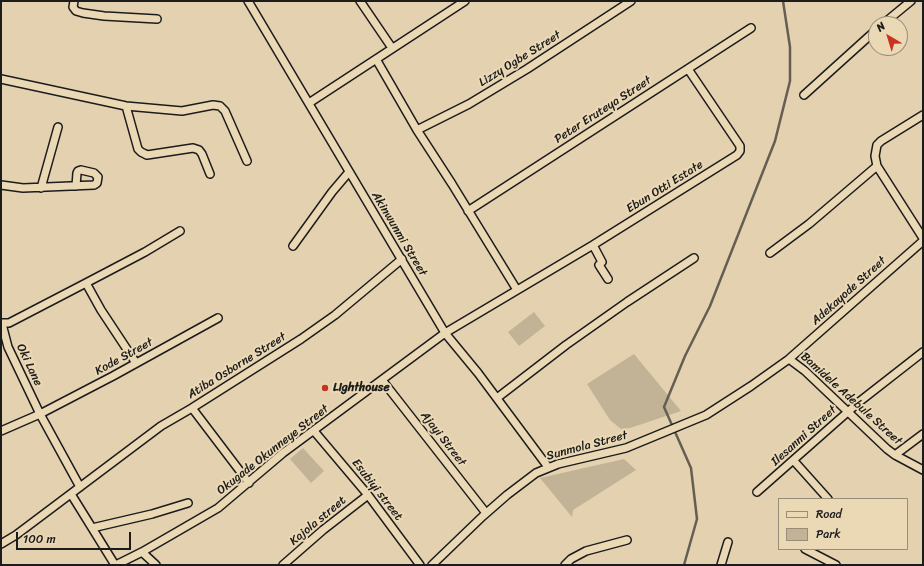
<!DOCTYPE html>
<html>
<head>
<meta charset="utf-8">
<style>
	body { margin:0 }
	#map { position:relative; width:924px; height:566px; overflow:hidden; background:#e3d1b0; font-family:Sriracha,sans-serif }
	canvas { display:block }
	.frame { position:absolute; inset:0; border:2px solid #1c1c1c; pointer-events:none }
	.legend { position:absolute; left:778px; top:498px; width:130px; height:52px; box-sizing:border-box; background:#ebd9b6; border:1px solid #988d78; margin:0; padding:5px 7px; list-style:none; font-size:12px; color:#1c1c1c }
	.legend li { display:flex; align-items:center; gap:8px; height:20px }
	.legend b { width:20px; border:1px solid #988d78 }
	.north { position:absolute; left:868px; top:16px; width:40px; height:40px; box-sizing:border-box; background:#ebd9b6; border:1px solid #988d78; border-radius:50%; rotate:322deg; font-size:11px; font-weight:700; line-height:16px; text-align:center; color:#1c1c1c }
	.north::after { content:''; display:block; margin:auto; width:14px; height:18px; background:#c8321e; clip-path:polygon(50% 0,100% 100%,50% 72%,0 100%) }
	.scale { position:absolute; left:16px; top:532px; width:115px; height:18px; box-sizing:border-box; border:2px solid #1c1c1c; border-top:0; padding-left:5px; font-size:12px; line-height:14px; white-space:nowrap; color:#1c1c1c; -webkit-text-stroke:3px #ebd9b6; paint-order:stroke }
</style>
</head>
<body>
<div id="map">
<canvas width="924" height="566"></canvas>
<div class="frame"></div>
<ul class="legend">
<li><b style="height:5px;background:#ebd9b6"></b>Road</li>
<li><b style="height:11px;background:#c2b397"></b>Park</li>
</ul>
<div class="north">N</div>
<div class="scale">100 m</div>
</div>
<script>
const c = document.querySelector('canvas').getContext('2d');
c.lineJoin = 'round';
function paint(path, color) { c.fillStyle = color; c.fill(path, 'evenodd'); }
const shape = rows => new Path2D(rows.map(r => 'M' + r).join(''));
function trace(path, color, width, dash) { c.strokeStyle = color; c.lineWidth = width; c.lineCap = dash ? 'butt' : 'round'; c.setLineDash(dash || []); c.stroke(path); }
function write(font, color, halo, rows, align = 'center') {
  c.font = font + ' Sriracha,sans-serif'; c.lineWidth = 4; c.setLineDash([]); c.textBaseline = 'middle'; c.strokeStyle = halo; c.fillStyle = color; for (const [text, x, y, turn = 0] of rows) {
    c.save(); c.translate(x, y); c.rotate((+turn || 0) * Math.PI / 180); c.textAlign = isNaN(turn) ? turn : align; if (halo) c.strokeText(text, 0, 0); c.fillText(text, 0, 0); c.restore();
  }
}
const green = shape([
	[534,312,545,326,519,346,508,332],
	[634,354,681,411,630,428,621,429,610,420,587,384],
	[303,448,324,471,311,483,290,459],
	[624,459,636,470,573,510,572,517,540,478]
]);
const stream = shape([
	[684,565,697,519,691,468,664,407,685,356,710,306,775,141,790,81,790,47,783,1]
]);
const minor = shape([
	[74,1,73,7,76,11,83,13,104,16,157,19],
	[248,1,445,333,478,373,548,467],
	[360,1,392,48],
	[883,24,911,1],
	[376,59,417,130,452,184,517,290],
	[1,79,126,106,182,111,213,105,220,106,225,111,247,161],
	[804,95,876,30],
	[309,103,465,1],
	[126,106,138,149,141,152,147,155,193,148,199,150,202,154,210,174],
	[923,115,881,141,877,145,875,156,877,166,923,238],
	[417,130,469,104,527,69,631,1],
	[1,185,23,188,94,185,97,183,98,177,94,173,81,170,78,171,77,173,76,186],
	[41,188,58,127],
	[468,211,751,28],
	[593,245,602,262,599,265,608,279],
	[293,246,332,192,349,172],
	[770,253,809,224,877,166],
	[86,283,145,252,180,231],
	[1,323,9,323,86,283,101,310,136,363],
	[2,324,8,347,40,414,80,487],
	[789,359,923,241],
	[382,380,486,513],
	[497,398,566,345,627,302,694,258],
	[192,408,249,483],
	[1,431,40,414,113,376,218,318],
	[314,431,368,495,420,565],
	[895,455,923,434],
	[794,461,828,499],
	[757,492,859,402,923,352],
	[71,494,115,565],
	[92,528,152,514,188,503],
	[1,544,16,535,161,426,192,408,301,339,335,315,402,259],
	[805,549,836,565],
	[142,552,156,565],
	[116,565,142,552,218,508,283,453,445,333,593,245,737,155,740,151,740,146,688,69],
	[283,565,323,530,368,495],
	[432,565,483,516,507,495,536,473,558,464,626,448,706,415,751,386,789,359,805,371,887,449,895,455,923,470],
	[565,565,571,559,586,551,627,540],
	[721,565,728,542]
]);
const markers = [
	[325,388,4,"#c8321e"]
];
const streetNames = [
	["Lizzy Ogbe Street",520,59,-32],
	["Peter Eruteya Street",603,110,-33],
	["Ebun Otti Estate",665,187,-32],
	["Akinwunmi Street",399,234,59],
	["Adekayode Street",849,291,-42],
	["Kode Street",124,357,-29],
	["Oki Lane",29,365,65],
	["Atiba Osborne Street",237,366,-32],
	["Bamidele Adebule Street",851,399,42],
	["Ilesanmi Street",804,436,-42],
	["Ajayi Street",443,439,52],
	["Sunmola Street",587,446,-15],
	["Okugade Okunneye Street",273,450,-38],
	["Esubiyi street",377,490,52],
	["Kajola street",318,521,-40]
];
const poiNames = [
	["Lighthouse",333,388]
];
paint(green, '#c2b397');
trace(stream, '#655f53', 2.5);
trace(minor, '#1c1c1c', 10);
trace(minor, '#ebd9b6', 7);
for (const [x, y, r, color] of markers) { const dot = new Path2D(); dot.arc(x, y, r, 0, 2 * Math.PI); c.fillStyle = color; c.fill(dot); trace(dot, '#ebd9b6', 1.5); }
write('12px', '#1c1c1c', '#ebd9b6', streetNames);
write('bold 12px', '#1c1c1c', '#ebd9b6', poiNames, 'left');
</script>
</body>
</html>
